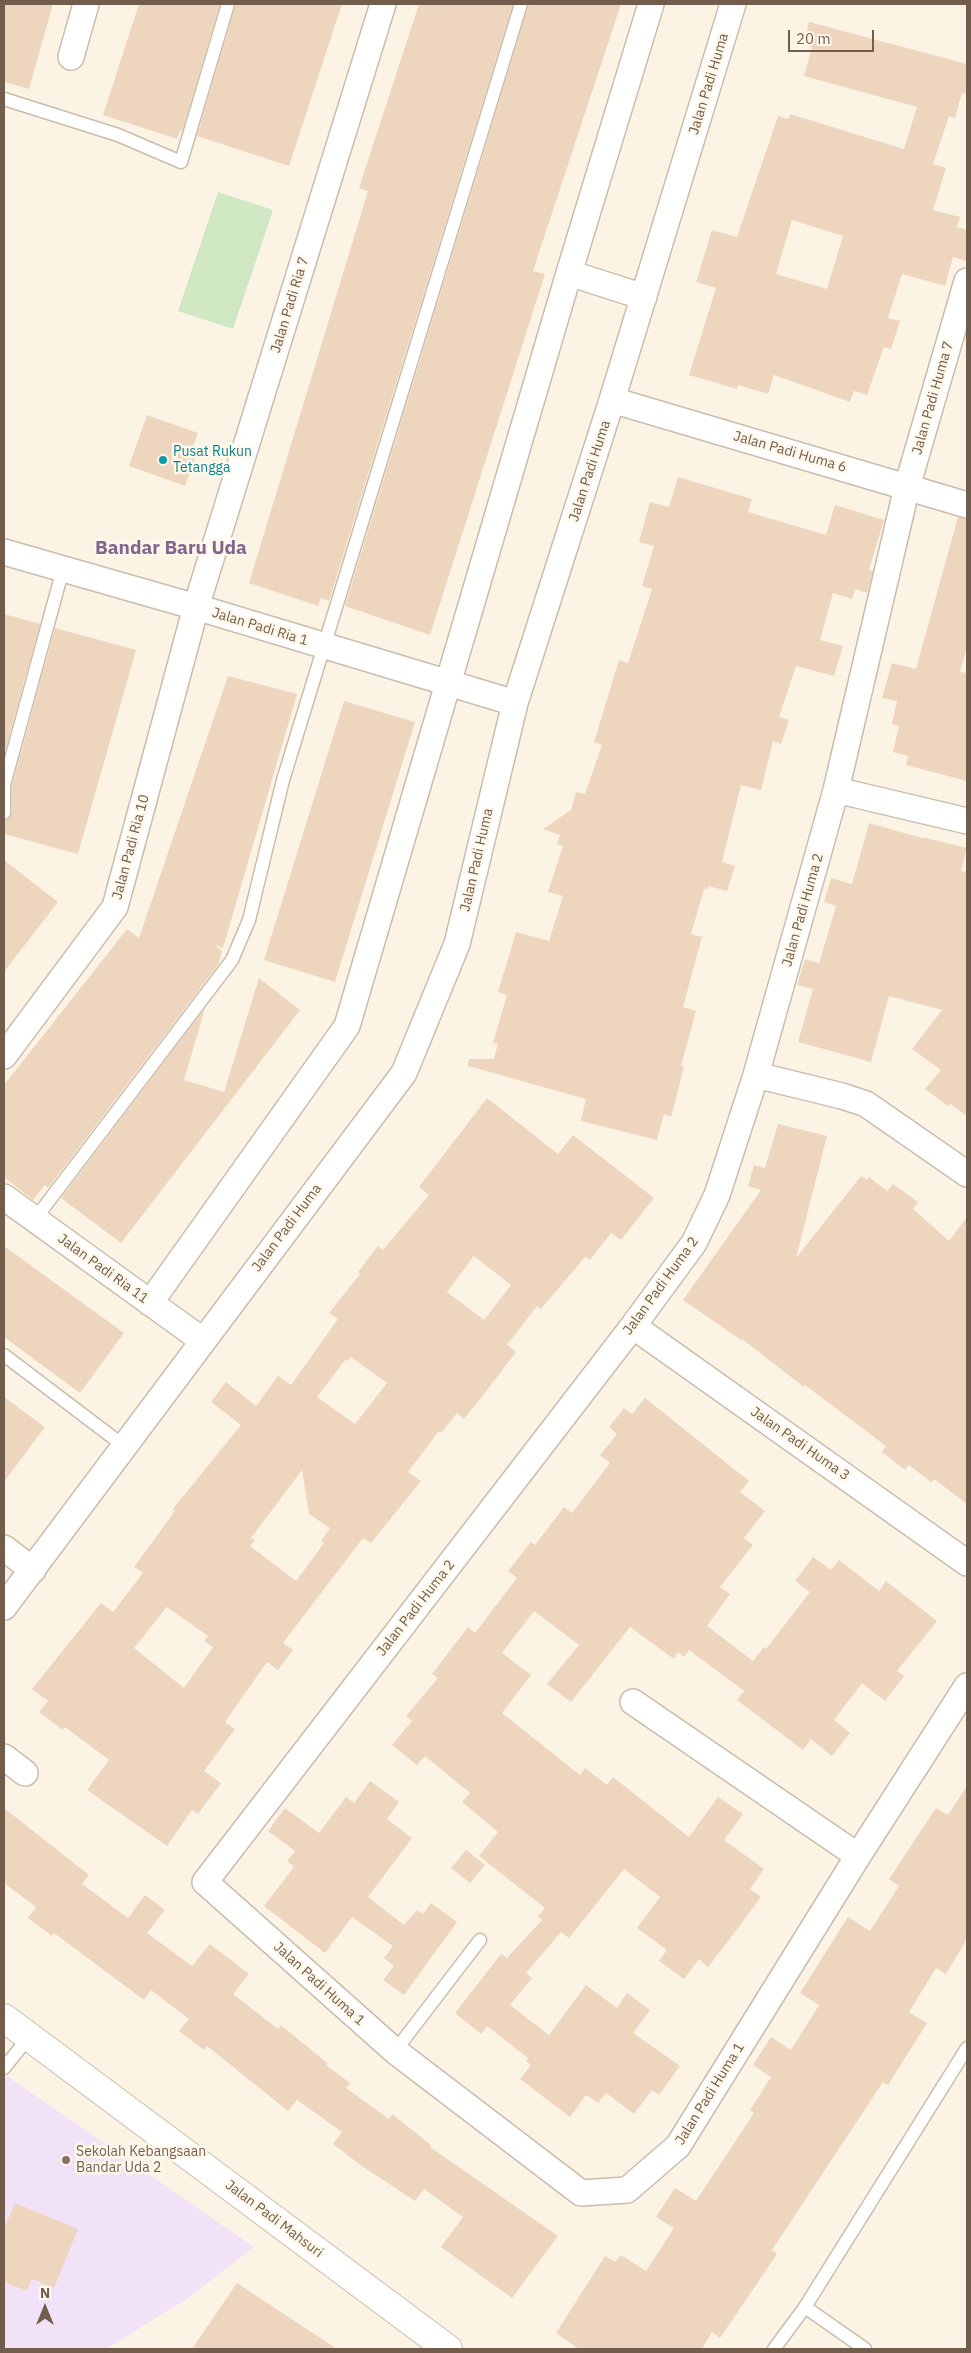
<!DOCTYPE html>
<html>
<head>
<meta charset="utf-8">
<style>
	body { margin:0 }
	#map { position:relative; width:971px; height:2353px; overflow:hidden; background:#fbf4e5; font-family:"IBM Plex Sans",sans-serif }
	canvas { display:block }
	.frame { position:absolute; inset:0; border:5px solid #725c4c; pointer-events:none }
	.north { position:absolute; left:20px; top:2283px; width:50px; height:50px; -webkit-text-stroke:4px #fef8eb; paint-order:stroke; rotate:0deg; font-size:14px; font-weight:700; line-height:20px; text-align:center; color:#725c4c }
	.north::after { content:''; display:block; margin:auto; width:18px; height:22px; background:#725c4c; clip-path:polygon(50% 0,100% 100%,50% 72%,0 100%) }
	.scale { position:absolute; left:788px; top:30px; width:86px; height:22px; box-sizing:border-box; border:2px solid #725c4c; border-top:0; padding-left:6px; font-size:15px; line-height:18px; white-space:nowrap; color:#725c4c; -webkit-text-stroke:4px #fef8eb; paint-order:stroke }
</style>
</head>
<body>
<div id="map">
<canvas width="971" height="2353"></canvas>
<div class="frame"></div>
<div class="north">N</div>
<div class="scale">20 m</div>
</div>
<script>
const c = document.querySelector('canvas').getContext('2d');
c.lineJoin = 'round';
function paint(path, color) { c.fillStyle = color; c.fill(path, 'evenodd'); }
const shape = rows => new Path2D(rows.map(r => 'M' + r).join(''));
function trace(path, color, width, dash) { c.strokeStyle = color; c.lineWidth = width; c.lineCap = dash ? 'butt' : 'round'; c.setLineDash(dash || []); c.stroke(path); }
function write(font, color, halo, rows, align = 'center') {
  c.font = font + ' "IBM Plex Sans",sans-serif'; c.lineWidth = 5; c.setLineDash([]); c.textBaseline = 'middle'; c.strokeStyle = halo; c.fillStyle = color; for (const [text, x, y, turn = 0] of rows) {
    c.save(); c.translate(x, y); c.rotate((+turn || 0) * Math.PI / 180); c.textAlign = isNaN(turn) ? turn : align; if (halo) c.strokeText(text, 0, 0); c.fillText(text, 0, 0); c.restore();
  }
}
const education = shape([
	[4,2074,254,2247,188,2298,106,2349,4,2349]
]);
const green = shape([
	[218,192,273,210,233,329,178,311]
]);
const building = shape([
	[4,4,53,4,29,89,4,82],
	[139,4,220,4,182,131,180,130,177,139,103,115],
	[236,4,342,4,289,166,197,136],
	[419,4,513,4,329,601,321,598,318,606,249,583,368,191,359,188],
	[529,4,621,4,533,271,545,274,430,635,345,606],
	[809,22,967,64,967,94,962,93,955,118,949,116,933,164,946,168,933,210,960,217,957,227,967,230,967,261,953,257,945,286,902,274,888,318,900,321,891,349,884,347,867,395,854,391,850,402,774,375,768,394,738,385,737,389,689,375,716,288,696,282,712,230,737,237,778,116,788,119,790,114,904,149,917,107,804,76,812,47,804,45],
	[792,220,843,236,827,289,776,274],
	[147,415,198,433,191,451,197,454,185,486,129,466],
	[678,477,752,499,748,512,826,535,835,505,884,520,869,570,873,571,867,593,855,589,852,599,833,593,820,640,843,646,834,676,796,666,779,717,789,720,781,744,773,741,761,790,741,785,722,862,735,866,727,891,708,886,707,890,704,889,691,934,702,937,683,1007,696,1011,681,1066,684,1067,671,1117,664,1114,657,1140,581,1121,586,1099,468,1066,469,1059,494,1059,498,1044,493,1043,507,995,498,992,516,932,549,941,563,896,548,892,563,846,557,844,560,835,543,829,571,810,576,792,585,794,602,745,594,742,619,660,628,663,652,589,642,586,654,546,639,542,650,502,669,507],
	[958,517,967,519,967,647,960,672,967,673,967,781,906,765,908,756,893,752,899,726,892,724,897,701,882,698,892,663,916,669],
	[4,614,40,624,4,755],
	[55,628,136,650,78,854,4,834,4,821,8,820,12,813,12,786],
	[228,676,297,694,223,948,215,945,222,951,218,965,48,1188,45,1185,33,1200,4,1177,4,1085,127,929,139,938],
	[344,701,415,722,335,982,264,960],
	[869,823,922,838,922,837,967,848,961,871,967,872,967,1116,950,1104,948,1106,925,1089,941,1070,912,1049,942,1010,889,996,871,1062,798,1042,813,989,797,985,805,959,819,963,836,906,824,902,831,878,852,884],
	[4,860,58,902,4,972],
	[259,978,300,1010,121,1243,61,1198,205,1008,184,1080,224,1092],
	[487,1098,558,1154,573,1135,654,1198,621,1240,611,1233,590,1260,585,1257,541,1309,537,1306,507,1345,516,1352,484,1394,464,1419,457,1413,441,1433,439,1431,408,1472,421,1481,371,1543,363,1538,283,1643,293,1650,278,1670,267,1662,225,1722,235,1729,204,1771,221,1783,198,1814,192,1810,167,1846,87,1790,109,1760,65,1727,63,1730,39,1712,48,1701,32,1689,101,1603,113,1612,143,1573,134,1567,175,1511,172,1510,241,1425,211,1402,226,1382,256,1406,278,1376,291,1385,338,1319,329,1313,360,1274,358,1272,378,1246,383,1250,429,1195,419,1187],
	[474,1256,511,1285,484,1320,447,1292],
	[351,1357,387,1383,355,1424,317,1397,345,1360,347,1361],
	[302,1470,309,1514,330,1528,321,1541,324,1543,296,1581,250,1546,255,1540,251,1538],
	[167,1607,208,1636,204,1641,213,1647,184,1688,134,1648],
	[778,1124,827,1136,796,1258,861,1176,867,1180,869,1177,887,1191,893,1184,918,1202,913,1209,949,1241,967,1217,967,1504,934,1479,931,1482,909,1465,905,1470,882,1452,886,1446,805,1385,804,1387,742,1339,741,1340,683,1300,761,1190,748,1186,754,1165,765,1168],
	[4,1246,124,1333,80,1393,4,1337],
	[4,1397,45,1427,4,1482],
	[645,1398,749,1481,740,1492,765,1511,744,1538,753,1545,720,1587,730,1594,707,1626,753,1661,764,1647,766,1649,810,1592,795,1581,813,1557,831,1570,839,1560,879,1591,886,1581,937,1621,897,1671,904,1676,885,1701,862,1683,834,1720,850,1733,832,1756,811,1739,803,1750,737,1700,744,1691,689,1650,684,1657,678,1652,674,1659,630,1627,571,1702,547,1684,579,1645,534,1611,502,1653,531,1675,502,1713,580,1775,585,1768,607,1785,613,1777,689,1837,718,1797,743,1814,724,1840,764,1869,750,1889,761,1897,741,1924,708,1967,699,1959,684,1979,659,1961,667,1950,637,1928,660,1897,624,1869,569,1938,561,1932,526,1973,532,1978,510,2005,549,2035,586,1985,617,2008,627,1993,650,2010,633,2033,680,2066,659,2095,652,2090,634,2114,606,2093,598,2103,586,2095,570,2117,520,2079,531,2065,526,2061,528,2058,487,2026,481,2034,455,2013,501,1954,507,1958,542,1920,538,1916,545,1908,479,1856,498,1832,462,1802,470,1793,425,1756,417,1765,392,1745,412,1721,406,1716,438,1678,432,1674,468,1627,475,1633,517,1578,508,1571,531,1542,535,1545,564,1507,572,1513,610,1463,600,1455,617,1434,609,1427,624,1408,632,1414],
	[370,1781,399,1802,387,1819,412,1838,368,1897,404,1925,417,1910,423,1914,431,1903,457,1922,404,1995,383,1980,394,1966,384,1958,393,1946,352,1917,325,1953,264,1906,294,1867,287,1861,295,1851,268,1831,285,1808,319,1833,346,1797,354,1803],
	[967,1786,967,1939,946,1974,936,1968,909,2012,927,2023,888,2085,883,2082,772,2250,777,2254,720,2338,712,2332,702,2349,579,2349,556,2333,605,2256,615,2262,621,2255,646,2271,674,2228,656,2217,675,2188,696,2201,754,2113,750,2110,771,2077,753,2065,771,2037,791,2050,819,2005,800,1993,848,1917,870,1931,899,1886,889,1879,936,1808,948,1815],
	[4,1808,89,1875,82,1884,128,1918,145,1895,165,1910,147,1933,192,1966,210,1944,249,1974,233,1994,278,2029,281,2025,327,2063,326,2065,350,2083,346,2088,389,2119,392,2114,431,2145,430,2147,558,2236,512,2298,441,2247,463,2217,424,2189,415,2201,359,2164,333,2144,342,2132,297,2100,288,2111,207,2046,204,2050,179,2031,189,2019,151,1990,144,2000,54,1933,52,1936,28,1918,36,1907,4,1883],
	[466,1850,485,1865,470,1883,451,1868],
	[15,2203,78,2229,54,2288,32,2279,27,2291,4,2282,4,2230],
	[237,2283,337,2349,192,2349]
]);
const service = shape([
	[4,99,118,135,181,162,228,4],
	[4,813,4,785,63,569],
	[35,1219,232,960,249,920,283,780,521,4],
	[4,1355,124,1446],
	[395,2051,480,1940],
	[4,2068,29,2037],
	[805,2307,865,2349],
	[774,2349,805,2307,967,2048]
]);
const minor = shape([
	[71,57,86,4],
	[569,273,644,297],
	[967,281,907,487,836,790,756,1075,717,1195,694,1243,633,1326,205,1882,395,2051,581,2193,627,2190,678,2146,858,1856,967,1686],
	[612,400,967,505],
	[4,552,196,607,515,703],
	[836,790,967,821],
	[4,1056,115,907,196,607,383,4],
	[756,1075,842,1096,866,1104,967,1174],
	[4,1197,202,1340],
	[150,1303,347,1026,569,273,651,4],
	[633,1326,967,1563],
	[4,1548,33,1570],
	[4,1607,404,1073,457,944,515,703,612,400,733,4],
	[633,1702,858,1856],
	[4,1757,25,1773]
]);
const secondary = shape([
	[4,2018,448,2349]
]);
const markers = [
	[163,460,5,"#0f9aa8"],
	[66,2160,5,"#8d6e63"]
];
const streetNames = [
	["Jalan Padi Huma",709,84,-73],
	["Jalan Padi Ria 7",290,305,-73],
	["Jalan Padi Huma 7",933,398,-74],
	["Jalan Padi Huma 6",790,452,16],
	["Jalan Padi Huma",590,471,-72],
	["Jalan Padi Ria 1",260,627,17],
	["Jalan Padi Ria 10",131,847,-75],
	["Jalan Padi Huma",477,860,-77],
	["Jalan Padi Huma 2",803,910,-74],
	["Jalan Padi Huma",287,1228,-53],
	["Jalan Padi Ria 11",103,1269,36],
	["Jalan Padi Huma 2",661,1286,-54],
	["Jalan Padi Huma 3",800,1444,35],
	["Jalan Padi Huma 2",416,1608,-52],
	["Jalan Padi Huma 1",319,1984,42],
	["Jalan Padi Huma 1",710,2094,-58],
	["Jalan Padi Mahsuri",274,2219,37]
];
const cultureNames = [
	["Pusat Rukun",173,452],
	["Tetangga",173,468]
];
const educationNames = [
	["Sekolah Kebangsaan",76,2152],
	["Bandar Uda 2",76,2168]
];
const districtNames = [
	["Bandar Baru Uda",171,549]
];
paint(education, '#f1e2f7');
paint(green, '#d0e7c4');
paint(building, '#eed5be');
trace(service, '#cbbcac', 15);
trace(minor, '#cbbcac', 28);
trace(secondary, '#cebdaa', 30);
trace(service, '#fff', 12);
trace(minor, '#fff', 25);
trace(secondary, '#fff', 28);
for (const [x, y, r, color] of markers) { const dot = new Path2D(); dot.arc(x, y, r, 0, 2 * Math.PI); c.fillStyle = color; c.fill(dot); trace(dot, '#fef8eb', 2); }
write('14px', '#725c4c', '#fef8eb', streetNames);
write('14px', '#0d838f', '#fef8eb', cultureNames, 'left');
write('14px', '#785e54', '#fef8eb', educationNames, 'left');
write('bold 19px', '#83648e', '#fef8eb', districtNames);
</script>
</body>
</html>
